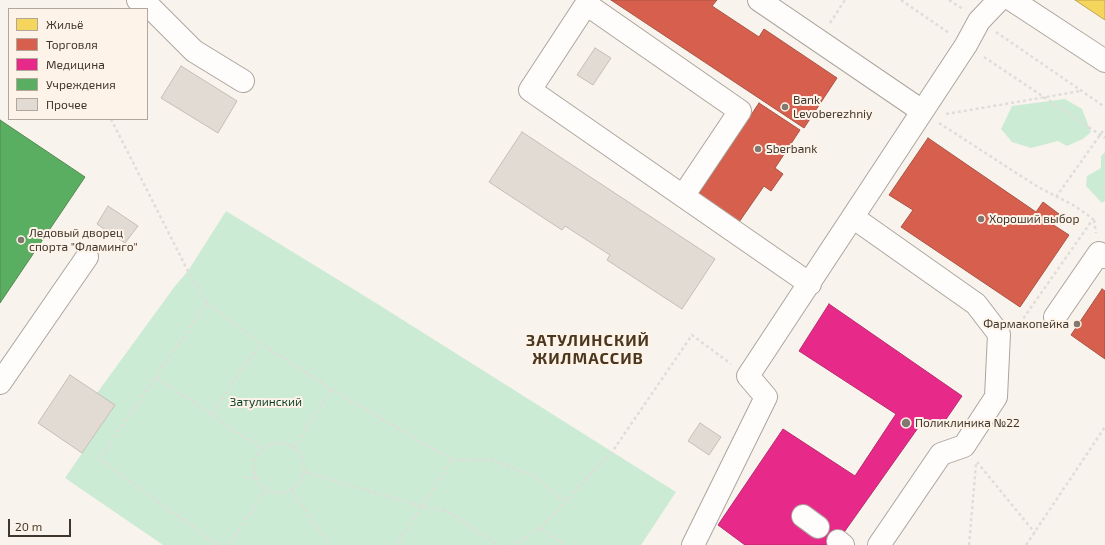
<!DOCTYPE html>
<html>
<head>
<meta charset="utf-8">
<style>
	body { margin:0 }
	#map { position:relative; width:1105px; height:545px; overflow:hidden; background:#f9f3ed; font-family:"Exo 2",sans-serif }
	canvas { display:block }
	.legend { position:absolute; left:8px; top:8px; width:140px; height:112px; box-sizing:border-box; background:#fef3e8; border:1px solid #b2a79c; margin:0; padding:5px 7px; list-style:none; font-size:12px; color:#40362b }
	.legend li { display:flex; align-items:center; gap:8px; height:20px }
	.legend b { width:20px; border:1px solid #b2a79c }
	.scale { position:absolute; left:8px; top:519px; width:63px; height:18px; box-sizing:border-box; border:2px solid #40362b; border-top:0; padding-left:5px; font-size:12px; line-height:14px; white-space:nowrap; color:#40362b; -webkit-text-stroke:3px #fef3e8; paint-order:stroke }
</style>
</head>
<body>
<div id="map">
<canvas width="1105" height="545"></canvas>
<ul class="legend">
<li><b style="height:11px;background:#f6d55c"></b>Жильё</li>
<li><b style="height:11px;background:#d6604d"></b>Торговля</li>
<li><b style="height:11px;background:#e7298a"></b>Медицина</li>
<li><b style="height:11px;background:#5aae61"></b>Учреждения</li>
<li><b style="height:11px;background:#e2dbd3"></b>Прочее</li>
</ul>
<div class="scale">20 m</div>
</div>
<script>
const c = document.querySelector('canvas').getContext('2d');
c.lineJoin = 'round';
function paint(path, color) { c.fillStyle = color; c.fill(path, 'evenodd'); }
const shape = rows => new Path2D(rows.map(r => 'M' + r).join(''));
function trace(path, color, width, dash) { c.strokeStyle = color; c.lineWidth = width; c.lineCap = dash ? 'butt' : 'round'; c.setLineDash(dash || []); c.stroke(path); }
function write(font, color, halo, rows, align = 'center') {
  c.font = font + ' "Exo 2",sans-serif'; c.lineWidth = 4; c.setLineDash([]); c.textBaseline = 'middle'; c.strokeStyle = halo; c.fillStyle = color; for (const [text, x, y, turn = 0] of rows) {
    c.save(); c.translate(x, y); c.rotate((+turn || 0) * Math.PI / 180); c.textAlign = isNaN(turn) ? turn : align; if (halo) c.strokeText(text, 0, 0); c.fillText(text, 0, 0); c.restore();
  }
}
const green = shape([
	[1065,99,1082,109,1091,132,1083,139,1067,146,1058,141,1031,148,1012,142,1001,129,1012,106],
	[1105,152,1105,201,1102,203,1086,186,1087,176,1101,168,1101,156],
	[226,211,376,303,676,492,641,545,163,545,65,478,115,405,97,393,175,286,188,271]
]);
const homes = shape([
	[1075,0,1105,0,1105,20,1075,0]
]);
const shops = shape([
	[611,0,717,0,712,6,759,37,764,29,837,78,804,128,611,0],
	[759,103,800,130,775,168,783,174,771,191,764,186,737,225,696,198,759,103],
	[928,138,1036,212,1043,202,1059,214,1052,224,1069,235,1020,307,901,227,913,210,889,195,928,138],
	[1102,289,1105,291,1105,359,1071,335,1102,289]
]);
const health = shape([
	[829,304,962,396,940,428,925,418,835,545,745,545,718,525,783,429,855,476,896,414,799,351,829,304]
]);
const public = shape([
	[0,120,85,177,0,303,0,120]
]);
const building = shape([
	[595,48,611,58,593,85,577,75,595,48],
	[181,66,237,101,218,133,161,98,181,66],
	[522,132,715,259,682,309,607,260,610,255,565,226,562,230,489,182,522,132],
	[108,206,138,226,125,243,97,224,108,206],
	[70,375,115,405,82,453,38,423,70,375],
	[700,423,721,437,709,455,688,441,700,423]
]);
const path = shape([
	[901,0,949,33],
	[949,0,963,9],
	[830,23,845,0],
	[996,32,1105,107],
	[984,57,1105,138],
	[946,114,1081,91],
	[111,119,188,271,207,303],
	[939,123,1038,187,1075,206,1093,219,1018,326],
	[1056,197,1105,128],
	[1094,220,1096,233],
	[157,378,262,449],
	[212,414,260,343],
	'254 468a25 25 0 1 1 50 0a25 25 0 1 1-50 0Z',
	[294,448,331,389],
	[977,462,1035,533],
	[304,472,421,506,446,511,499,545],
	[246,478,256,478],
	[291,490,330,545],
	[540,528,612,452,692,335,731,364],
	[218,545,99,459,207,303,260,343,331,389,452,460,491,460,530,474,565,501],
	[228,545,266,490],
	[396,545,452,460],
	[510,545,522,540,540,528,566,545],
	[969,545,976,464],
	[1026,545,1105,427]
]);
const minor = shape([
	[138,0,151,8,194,51,243,81],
	[589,0,530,90,810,284],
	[759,0,922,111],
	[1012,0,1105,61],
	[586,4,740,111,683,196],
	[854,218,976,304,999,334,996,397,964,446,941,454,879,545],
	[1055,317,1099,253,1105,257],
	[0,383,87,257],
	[803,516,818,527],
	[838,541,843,545],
	[693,545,766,397,748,376,966,45,979,21,999,0]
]);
const markers = [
	[785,107,4,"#81786f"],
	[758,149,4,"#81786f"],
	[981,219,4,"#81786f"],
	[21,240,4,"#81786f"],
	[1077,324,4,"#81786f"],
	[906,423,5,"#81786f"]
];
const poiNames = [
	["Bank",793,100],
	["Levoberezhniy",793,114],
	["Sberbank",766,149],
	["Хороший выбор",989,219],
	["Ледовый дворец",29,233],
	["спорта \"Фламинго\"",29,247],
	["Фармакопейка",1069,324,"right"],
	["Поликлиника №22",915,423]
];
const parkNames = [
	["Затулинский",266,402]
];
const districtNames = [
	["ЗАТУЛИНСКИЙ",588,341],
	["ЖИЛМАССИВ",588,359]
];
paint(green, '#ccebd5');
paint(homes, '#f6d55c');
trace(homes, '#bfa54d', 1);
paint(shops, '#d6604d');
trace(shops, '#a95343', 1);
paint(health, '#e7298a');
trace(health, '#b52d6e', 1);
paint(public, '#5aae61');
trace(public, '#528a51', 1);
paint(building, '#e2dbd3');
trace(building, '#c4bdb5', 1);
trace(minor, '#aca59d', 24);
trace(path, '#dfddda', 2.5, [3, 3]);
trace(minor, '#fefdfc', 22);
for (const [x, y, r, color] of markers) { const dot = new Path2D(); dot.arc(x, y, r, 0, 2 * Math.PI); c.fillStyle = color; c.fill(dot); trace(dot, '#fef3e8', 1.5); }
write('12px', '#40362b', '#fef3e8', poiNames, 'left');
write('12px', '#033e25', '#fef3e8', parkNames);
c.letterSpacing = '1px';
write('bold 16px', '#4a371e', '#fef3e8', districtNames);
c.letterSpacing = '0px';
</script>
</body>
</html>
